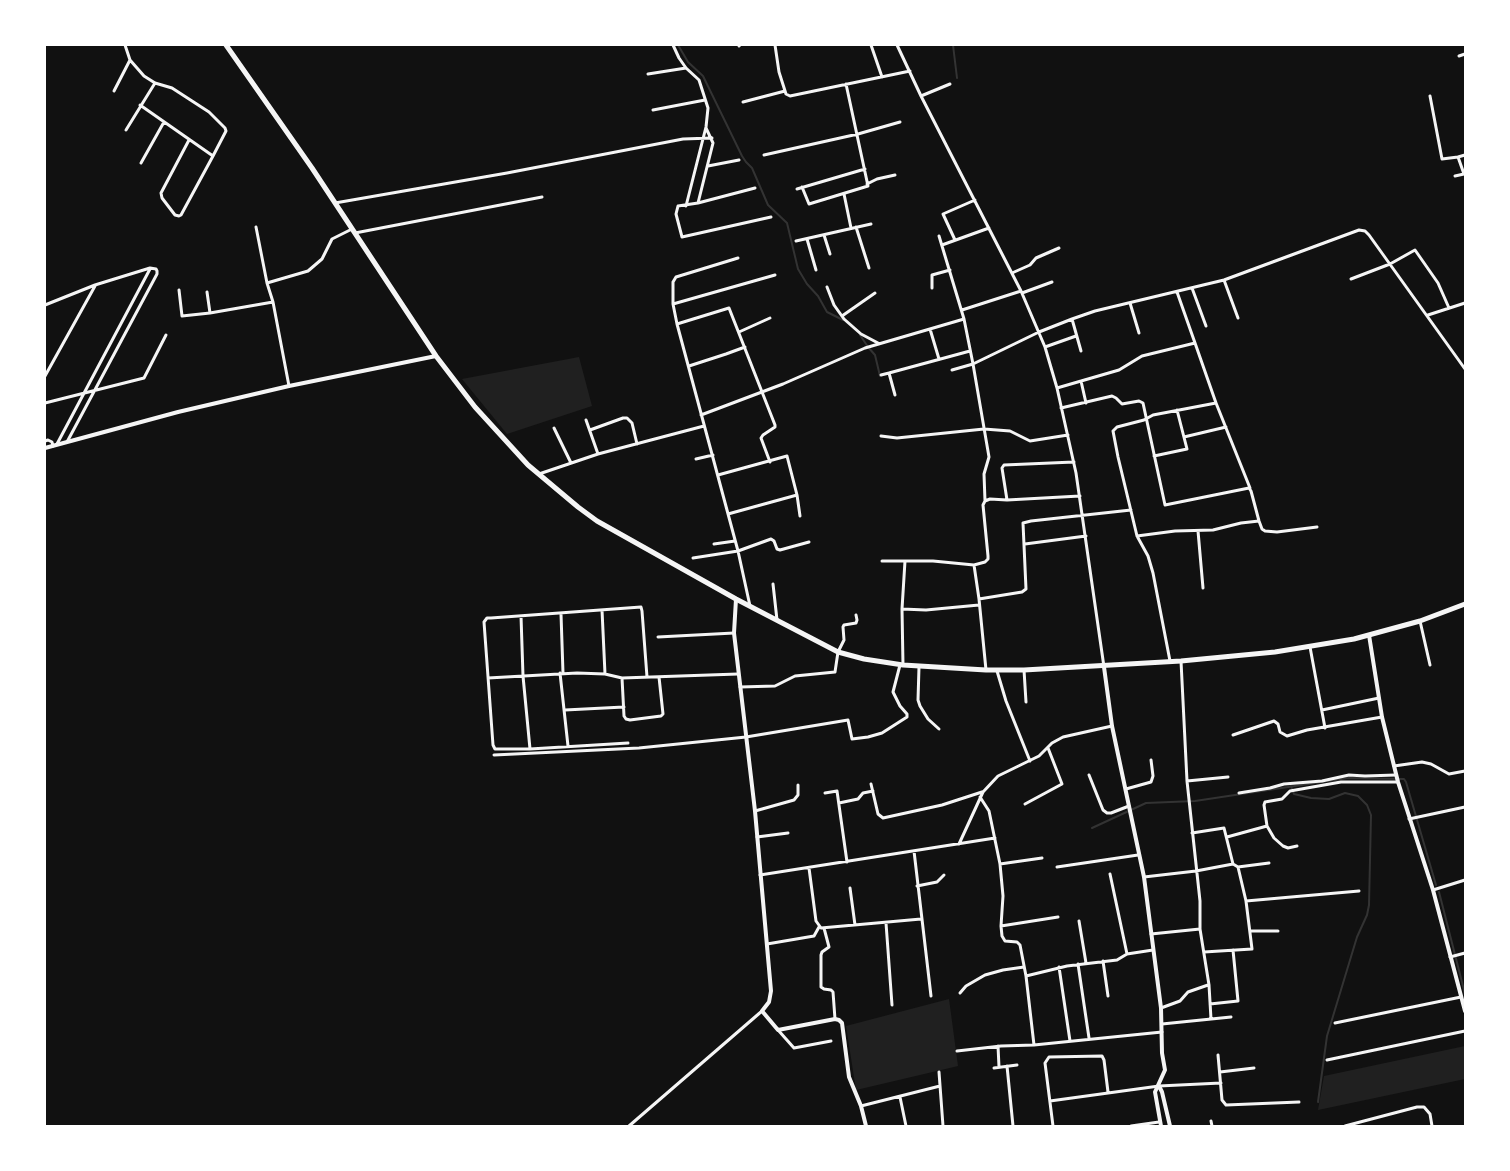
<!DOCTYPE html>
<html>
<head>
<meta charset="utf-8">
<style>
	body { margin:0 }
	#map { position:relative; width:1510px; height:1171px; overflow:hidden; background:#111; font-family:Poppins,sans-serif }
	canvas { display:block }
	.frame { position:absolute; inset:0; border:46px solid #fff; pointer-events:none }
</style>
</head>
<body>
<div id="map">
<canvas width="1510" height="1171"></canvas>
<div class="frame"></div>
</div>
<script>
const c = document.querySelector('canvas').getContext('2d');
c.lineJoin = 'round';
function paint(path, color) { c.fillStyle = color; c.fill(path, 'evenodd'); }
const shape = rows => new Path2D(rows.map(r => 'M' + r).join(''));
function trace(path, color, width, dash) { c.strokeStyle = color; c.lineWidth = width; c.lineCap = dash ? 'butt' : 'round'; c.setLineDash(dash || []); c.stroke(path); }
const green = shape([
	[579,357,592,406,507,434,462,379],
	[949,999,958,1066,856,1090,846,1026],
	[1465,1046,1465,1079,1318,1110,1324,1076]
]);
const stream = shape([
	[678,45,688,62,703,76,742,156,746,162,752,168,768,205,787,223,798,269,807,284,818,296,827,312,843,320],
	[953,45,957,78],
	[860,335,868,347,875,355,880,376],
	[1291,786,1294,794,1311,798,1329,799,1345,793,1358,796,1367,805,1371,815,1369,905,1367,915,1357,937,1327,1036,1318,1102],
	[1092,828,1146,803,1195,801,1348,778,1404,779,1406,782,1436,885],
	[1439,892,1465,994]
]);
const minor = shape([
	[125,45,130,60,144,76,155,83,172,88,209,112,225,128,226,131,213,156,181,215,179,216,175,215,162,198,161,193,189,140],
	[673,45,679,58,686,68,699,80,708,108,706,127,686,206],
	[775,45,779,72,786,94,790,96,910,71],
	[871,45,882,77],
	[897,45,921,96,1021,291,1045,347,1057,388,1076,473,1104,667],
	[739,46,740,45],
	[1459,56,1465,54],
	[648,74,686,68],
	[114,91,130,60],
	[921,96,950,84],
	[1430,96,1442,159,1458,157,1464,174],
	[743,102,785,91],
	[140,105,213,156],
	[653,110,705,100],
	[126,130,155,83],
	[764,155,858,134,900,122],
	[1458,157,1465,155],
	[141,163,164,122],
	[708,166,739,160],
	[1455,176,1464,174],
	[867,184,877,179,895,175],
	[802,187,809,204,868,186,846,84],
	[755,188,698,203,678,206,676,214,682,237,771,217],
	[797,189,865,169],
	[844,194,851,228],
	[335,203,507,173,683,139,712,138],
	[698,203,713,143,706,128],
	[256,227,267,283,273,302,289,386],
	[856,227,869,268],
	[355,233,542,197],
	[824,235,830,254],
	[939,236,964,319],
	[807,239,816,270],
	[955,240,943,214,975,200],
	[796,241,871,224],
	[942,245,989,228],
	[738,258,676,277,673,282,673,304,677,324,738,551,750,606],
	[1012,273,1030,265,1036,258,1059,248],
	[1351,279,1390,264,1415,250,1438,283,1449,308],
	[1224,280,1238,318],
	[267,283,308,271,322,259,332,239,352,229],
	[827,287,834,305,844,319,861,334,878,343],
	[932,288,932,275,950,270],
	[1192,288,1206,326],
	[179,290,182,316,210,313,273,302],
	[207,292,210,313],
	[1177,292,1195,343],
	[1022,293,1052,282],
	[1130,303,1139,333],
	[673,304,775,275],
	[45,305,95,285,150,268,156,269,157,271,157,274,67,442],
	[962,310,1021,291],
	[1428,315,1465,303],
	[842,316,875,293],
	[1072,319,1081,351],
	[677,324,729,308,775,425,775,427,763,435,761,438,770,462],
	[930,329,939,359],
	[739,332,770,318],
	[1045,347,1076,336],
	[689,366,726,354,745,347],
	[952,370,973,364,989,457,984,474,985,501],
	[881,375,889,373],
	[45,376,95,286],
	[1081,381,1086,403],
	[1057,388,1119,370,1142,356,1195,343,1216,403,1153,415,1144,420,1117,427,1113,431,1118,457,1137,536,1148,556,1153,573,1170,661],
	[895,395,889,373,970,351],
	[45,403,144,378,166,335],
	[1216,403,1250,488],
	[1061,408,1112,396,1116,398,1122,404,1139,401,1143,403,1165,505,1249,488,1251,491,1259,521,1262,529,1265,531,1277,532,1317,527],
	[701,415,783,384,865,348,964,319,973,364,1039,332,1072,319,1095,311,1224,280,1359,230,1365,231,1369,235,1465,369],
	[586,420,598,454],
	[554,428,571,463],
	[590,430,623,418,627,418,632,423,637,444],
	[881,436,897,438,984,429,1010,431,1030,441,1068,435],
	[1184,437,1226,427],
	[45,441,48,440,52,442,53,446],
	[57,444,150,269],
	[1154,456,1187,449,1177,410],
	[696,459,713,455],
	[539,474,598,454,704,426],
	[718,475,787,456,797,495,800,516],
	[1007,500,1002,468,1004,465,1074,462],
	[728,514,797,495],
	[1198,531,1203,588],
	[1137,536,1175,531,1213,530,1241,523,1259,521],
	[714,544,735,541],
	[1025,544,1086,536],
	[693,558,738,551,771,539,774,541,777,549,780,550,809,542],
	[882,561,933,561,974,565,985,562,988,559,988,556,983,505,985,501,990,499,1007,500,1080,496],
	[974,565,979,599,986,670],
	[773,584,777,620],
	[979,599,1022,592,1026,589,1023,523,1031,521,1131,510],
	[902,609,926,610,979,605],
	[602,610,605,674],
	[561,614,563,673],
	[521,616,523,676,530,749],
	[1420,621,1430,665],
	[658,637,734,633],
	[1310,647,1325,728],
	[1181,661,1187,781,1200,901,1200,929,1209,985,1211,1019],
	[903,665,902,609,905,561],
	[919,667,918,700,920,706,928,719,939,729],
	[1024,670,1026,702],
	[997,671,1006,701,1030,761],
	[560,673,568,746],
	[488,678,577,673,605,674,622,678,738,674],
	[622,678,624,716,626,719,630,720,661,716,663,714,659,677],
	[740,687,775,686,795,676,835,672,838,652,844,640,843,627,844,625,856,623,857,620,856,615],
	[565,710,624,707],
	[1322,710,1379,698],
	[1233,735,1274,721,1278,724,1280,732,1287,736,1307,730,1382,717],
	[628,743,530,749,495,749,493,745,484,622,487,618,491,618,641,607,642,611,647,677],
	[494,755,639,748,746,737,848,720,852,739,868,737,882,733,907,717,907,714,900,706,893,692,900,665],
	[1394,766,1422,762,1431,764,1449,774,1465,771],
	[1089,775,1103,810,1107,813,1111,813,1129,806],
	[1187,781,1228,777],
	[871,784,878,814,883,818,942,805,982,792],
	[1126,789,1151,782,1153,776,1151,760],
	[825,793,837,791,847,862],
	[1239,793,1270,788,1284,784,1322,781,1349,775,1365,776,1396,775],
	[980,797,989,811,1000,864,1003,896,1001,926,1002,936,1005,941,1017,942,1020,945,1026,976,1034,1045],
	[839,803,858,799,863,793,873,791],
	[1025,804,1062,784,1048,748],
	[755,811,794,800,798,795,798,785],
	[1409,819,1465,807],
	[1192,833,1224,828,1233,864],
	[757,837,788,833],
	[1227,837,1267,826],
	[959,844,983,792,998,776,1039,756,1052,743,1063,737,1112,726],
	[1297,846,1288,848,1283,846,1274,838,1267,826,1264,805,1265,802,1282,799,1290,791,1341,782,1398,782],
	[914,851,931,996],
	[1000,864,1042,858],
	[1057,867,1138,855],
	[1238,867,1246,901,1359,891],
	[809,868,816,921,821,928,921,919],
	[1110,874,1127,954],
	[760,875,995,838],
	[1144,877,1196,871,1233,864,1238,867,1269,863],
	[917,886,937,882,944,875],
	[850,888,855,925],
	[1433,890,1465,880],
	[1079,921,1086,963],
	[886,923,892,1005],
	[1001,926,1058,917],
	[824,928,829,947,822,952,821,955,821,987,824,989,831,990,833,992,835,1019],
	[1251,931,1278,931],
	[1151,934,1200,929],
	[767,944,814,936,819,927],
	[1204,952,1252,949,1246,901],
	[1450,957,1465,953],
	[1103,961,1108,996],
	[1078,964,1089,1038],
	[1059,967,1070,1041],
	[1026,976,1067,966,1117,960,1127,954,1153,950],
	[960,993,966,986,985,975,1003,970,1024,967],
	[1210,1004,1238,1001,1233,950],
	[1161,1008,1180,1001,1188,992,1208,985],
	[1335,1023,1461,997],
	[1162,1024,1231,1017],
	[778,1030,794,1048,831,1041],
	[998,1046,999,1067],
	[957,1051,1001,1046,1034,1045,1162,1032],
	[1218,1055,1222,1100,1226,1105,1299,1102],
	[1327,1060,1465,1031],
	[1007,1066,1013,1126],
	[994,1068,1017,1065],
	[939,1072,943,1126],
	[1220,1072,1254,1068],
	[900,1097,906,1126],
	[1050,1101,1159,1086,1221,1083],
	[861,1106,940,1086],
	[1211,1121,1212,1126],
	[629,1126,762,1011],
	[1053,1126,1045,1063,1049,1057,1102,1056,1104,1060,1108,1092],
	[1131,1126,1159,1122],
	[1345,1126,1417,1107,1424,1107,1430,1114,1432,1126]
]);
const tertiary = shape([
	[45,448,178,412,289,386,436,356],
	[736,599,734,633,755,811,771,991,769,1002,762,1011,778,1030,835,1019,839,1020,842,1023,849,1077,861,1106,866,1126],
	[1369,635,1382,717,1398,782,1433,890,1465,1011],
	[1104,667,1112,726,1144,877,1161,1008,1162,1053,1165,1070,1155,1092,1161,1126],
	[1159,1086,1162,1092,1170,1126]
]);
const primary = shape([
	[226,45,312,168,436,356,475,407,528,465,578,507,597,521,736,599,838,652,864,659,903,665,986,670,1024,670,1181,661,1275,652,1354,639,1420,621,1465,604]
]);
paint(green, '#202020');
trace(stream, '#333', 2);
trace(minor, '#f5f5f5', 3);
trace(tertiary, '#f5f5f5', 4);
trace(primary, '#f5f5f5', 5);
</script>
</body>
</html>
